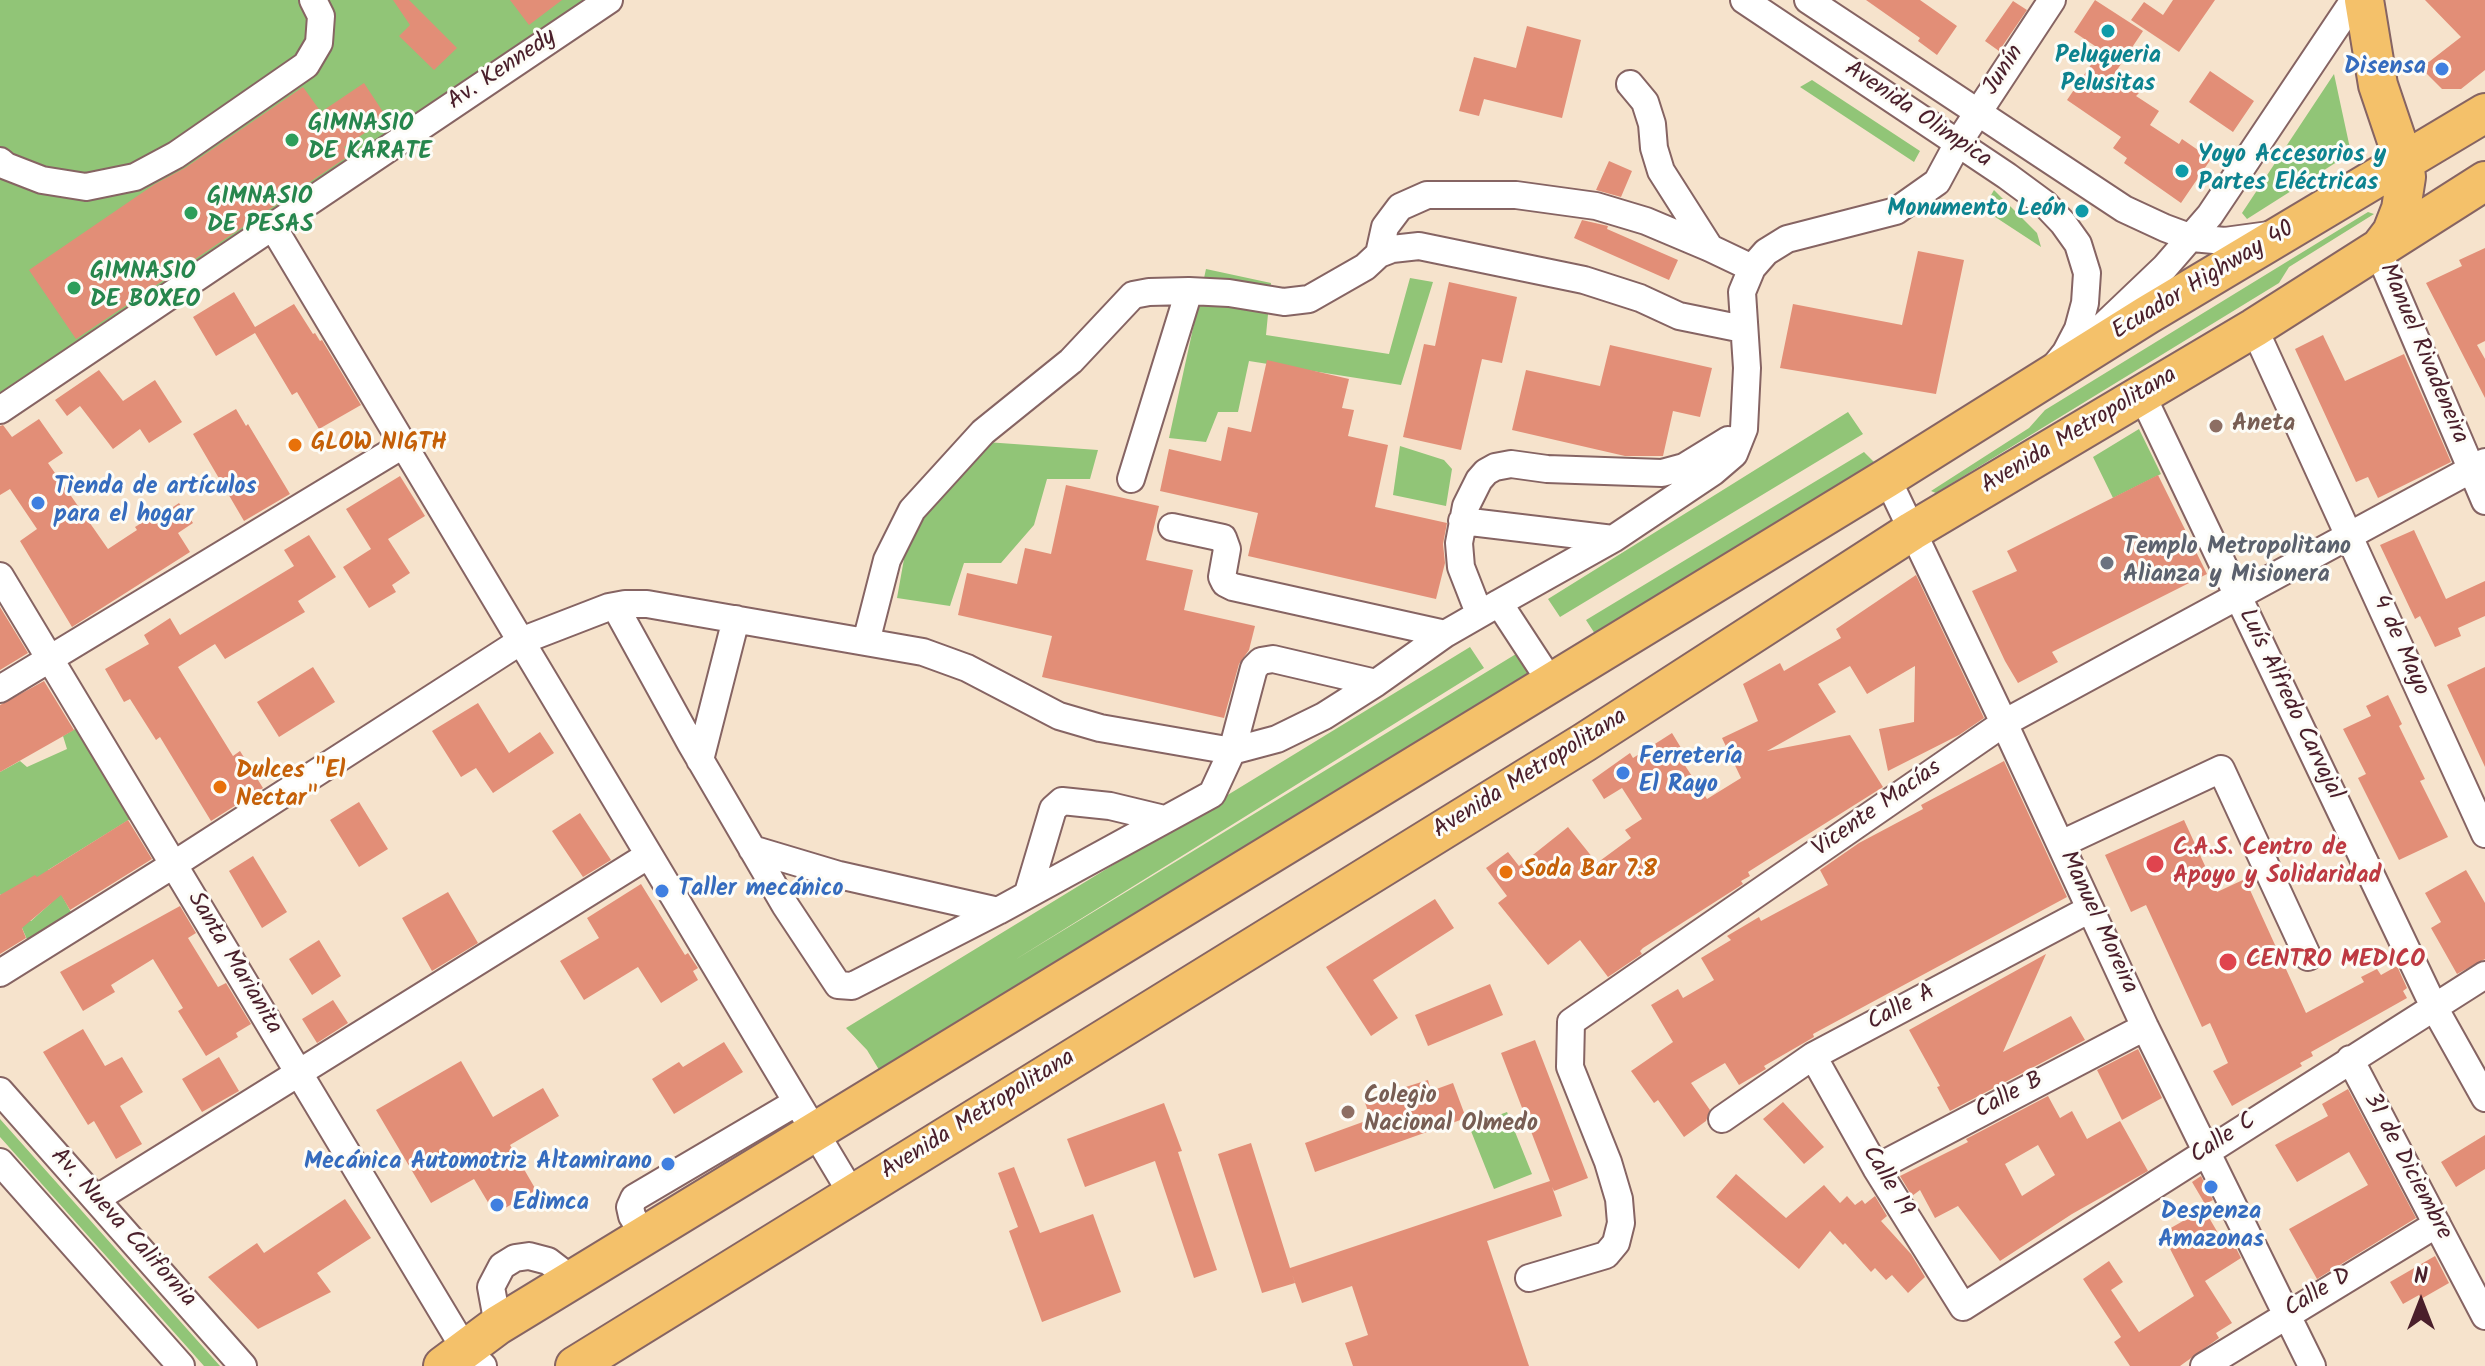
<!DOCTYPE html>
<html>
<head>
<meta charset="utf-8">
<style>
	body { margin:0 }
	#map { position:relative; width:2485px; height:1366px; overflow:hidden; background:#f6e3cc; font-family:Kalam,sans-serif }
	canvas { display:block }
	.north { position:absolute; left:2381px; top:1262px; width:80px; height:80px; -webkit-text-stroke:6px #fdfcf7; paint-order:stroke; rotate:0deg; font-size:22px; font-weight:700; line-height:32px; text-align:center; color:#4a1f2b }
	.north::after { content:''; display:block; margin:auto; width:28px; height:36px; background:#4a1f2b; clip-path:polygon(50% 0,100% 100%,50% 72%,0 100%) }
</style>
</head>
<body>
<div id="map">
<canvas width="2485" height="1366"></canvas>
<div class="north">N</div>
</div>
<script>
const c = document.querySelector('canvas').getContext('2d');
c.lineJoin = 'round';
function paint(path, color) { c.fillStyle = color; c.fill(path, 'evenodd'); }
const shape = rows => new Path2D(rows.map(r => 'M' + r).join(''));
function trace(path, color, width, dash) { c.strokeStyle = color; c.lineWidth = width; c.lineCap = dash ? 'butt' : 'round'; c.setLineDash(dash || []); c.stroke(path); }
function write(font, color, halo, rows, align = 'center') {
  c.font = font + ' Kalam,sans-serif'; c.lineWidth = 6; c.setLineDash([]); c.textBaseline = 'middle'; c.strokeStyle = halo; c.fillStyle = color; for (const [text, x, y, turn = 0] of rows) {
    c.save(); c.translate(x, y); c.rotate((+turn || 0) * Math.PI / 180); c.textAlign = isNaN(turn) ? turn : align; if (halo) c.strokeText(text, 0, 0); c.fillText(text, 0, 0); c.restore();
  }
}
const green = shape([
	[0,0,595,0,0,399],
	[2334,74,2351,153,2247,219,2242,213],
	[1812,80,1920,151,1914,162,1800,87],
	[1994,190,2037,233,2041,247,1983,209],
	[2368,212,2374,214,2289,267,2279,283,1936,493,1931,491,2029,428,2045,410],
	[1206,269,1271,283,1266,335,1389,354,1410,278,1433,282,1401,385,1249,361,1238,412,1218,412,1206,442,1169,438],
	[1848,412,1863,434,1560,617,1548,599],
	[2139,429,2161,474,2113,498,2093,457],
	[986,442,1098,450,1090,479,1047,479,1034,525,1001,563,964,563,950,606,897,598,911,520],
	[1400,446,1444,460,1452,469,1446,506,1393,495],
	[1864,452,1878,466,1597,637,1586,620],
	[1470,647,1484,668,1013,961,1516,654,1530,677,881,1073,867,1050,846,1028],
	[82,725,135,816,48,870,72,914,29,944,19,921,31,921,51,903,46,897,8,908,0,894,0,772,20,761,27,767,67,749,63,736],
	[1507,1112,1532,1174,1494,1189,1469,1126],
	[0,1119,220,1366,204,1366,0,1137]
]);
const building = shape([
	[393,0,409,0,457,48,434,70,399,36,410,25],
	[510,0,562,0,529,25],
	[1866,0,1920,0,1957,26,1937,55,1918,41,1920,38],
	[2095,0,2143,31,2113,76,2139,93,2136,96,2159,111,2150,125,2179,144,2182,139,2211,159,2181,203,2124,163,2127,158,2113,148,2121,137,2067,100,2101,50,2074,32],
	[2173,0,2215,0,2179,52,2131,20,2144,2,2163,15],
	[2425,0,2485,0,2485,70,2461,89,2442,89,2421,68,2461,37],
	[2013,1,2027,10,1999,51,1985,41],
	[1527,26,1581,40,1562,118,1484,99,1479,116,1459,111,1474,57,1516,68],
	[2210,71,2254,101,2233,132,2189,102],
	[364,83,387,118,344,147,350,155,76,339,29,270,155,184,185,168,303,87,321,112],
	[1609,161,1632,171,1621,197,1596,190],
	[1582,220,1608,226,1607,229,1678,260,1669,280,1574,238],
	[2485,248,2485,341,2477,345,2485,359,2485,398,2426,283,2462,266,2459,260],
	[1918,251,1964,260,1936,394,1780,368,1793,304,1902,325],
	[1449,282,1517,297,1502,363,1482,359,1461,450,1403,437,1424,344,1435,346],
	[234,292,255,327,294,304,313,334,315,333,320,341,322,340,361,405,319,429,297,392,292,395,255,333,216,356,193,317],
	[2323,335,2345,381,2404,354,2451,462,2378,498,2368,477,2356,482,2295,349],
	[1610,345,1712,368,1700,417,1673,411,1663,456,1625,456,1512,430,1526,370,1600,386],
	[1267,360,1349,379,1342,408,1354,410,1348,436,1388,445,1375,507,1447,523,1443,544,1445,563,1436,599,1248,556,1258,513,1160,491,1169,449,1221,461,1228,427,1251,432],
	[99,370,123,401,155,380,182,422,149,443,140,429,113,449,80,406,67,416,55,400],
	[236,409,246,426,248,424,290,494,244,521,193,434],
	[39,419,63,453,48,463,108,549,137,530,135,527,162,510,164,513,179,503,193,523,178,533,190,552,72,627,20,541,37,529,10,489,0,495,0,426,3,425,12,437],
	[2158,475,2207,574,2052,652,2058,662,2018,683,2005,661,1972,591,2017,571,2007,551],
	[400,476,425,516,388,539,410,573,392,585,396,592,369,608,343,567,371,549,346,509],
	[1066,485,1159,506,1146,560,1193,570,1184,610,1255,626,1249,650,1239,664,1224,718,1042,677,1052,636,958,615,967,573,1017,584,1025,548,1051,554],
	[2414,530,2446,599,2485,581,2485,616,2458,628,2461,636,2435,647,2420,616,2415,619,2380,545],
	[309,535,336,577,298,601,305,612,225,659,215,644,178,667,233,756,240,751,263,788,211,821,160,737,156,740,130,699,124,702,105,669,149,644,144,635,170,618,180,635,294,566,284,550],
	[1916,575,1984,718,1959,735,1888,771,1879,729,1914,722,1915,666,1867,694,1850,666,1818,684,1836,712,1767,751,1850,735,1883,787,1748,872,1750,876,1741,881,1743,884,1643,948,1640,951,1642,954,1608,977,1580,940,1548,965,1498,903,1507,896,1486,868,1508,852,1519,866,1568,827,1597,863,1631,838,1625,830,1642,819,1622,788,1604,799,1592,780,1630,753,1633,758,1672,733,1689,761,1684,764,1707,799,1741,778,1722,738,1758,721,1743,684,1780,663,1784,671,1841,638,1836,629],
	[0,607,28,653,0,670],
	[313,667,335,702,279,737,257,702],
	[2485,667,2485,767,2447,685],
	[44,681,74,730,0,772,0,705],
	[2388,695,2402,724,2399,726,2425,779,2420,781,2448,837,2399,860,2358,778,2366,774,2343,729,2371,716,2366,706],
	[478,703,509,753,540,732,554,753,493,793,476,768,461,777,432,731],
	[2004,761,2067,897,1813,1034,1814,1037,1764,1066,1766,1069,1739,1085,1725,1063,1691,1083,1710,1110,1706,1121,1684,1137,1658,1100,1654,1103,1631,1071,1673,1042,1651,1005,1678,989,1683,998,1714,980,1701,958,1731,940,1727,936,1759,917,1761,921,1828,885,1820,870,1859,843,1923,809,1921,805],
	[359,802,388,849,359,867,330,820],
	[580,813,611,860,583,877,552,831],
	[128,820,152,859,70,910,61,895,22,928,26,938,0,954,0,895,35,875,37,877],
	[2184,820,2217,892,2245,879,2306,1013,2364,982,2361,977,2377,969,2381,975,2397,966,2407,988,2403,991,2407,998,2311,1052,2313,1056,2300,1063,2302,1066,2232,1106,2213,1071,2228,1063,2210,1023,2202,1027,2146,905,2131,912,2105,855],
	[253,856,287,912,262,928,229,871],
	[2466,870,2485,903,2485,959,2457,974,2431,928,2441,922,2425,893],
	[641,884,685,955,688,953,698,968,693,971,698,980,661,1003,638,967,584,1000,560,961,599,938,587,918],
	[448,892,478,943,432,971,402,918],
	[1435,899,1454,928,1373,980,1398,1018,1371,1036,1326,967],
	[180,906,196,933,188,938,218,987,226,983,251,1024,236,1033,238,1037,206,1056,178,1011,183,1008,153,959,111,985,115,992,83,1011,60,972],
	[319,940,341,976,312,995,289,959],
	[2046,954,2003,1052,2071,1016,2085,1040,1950,1111,1937,1087,1940,1086,1909,1030],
	[1490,984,1503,1015,1428,1046,1415,1015],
	[333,1000,348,1023,317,1043,302,1019],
	[83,1029,105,1066,122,1057,143,1092,120,1106,142,1144,116,1159,94,1121,88,1125,43,1052],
	[1535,1040,1588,1178,1554,1191,1552,1187,1562,1216,1487,1241,1529,1366,1353,1366,1345,1343,1368,1335,1352,1286,1302,1303,1292,1274,1295,1283,1262,1293,1218,1154,1251,1143,1290,1268,1550,1181,1501,1053],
	[724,1042,743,1072,674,1114,652,1079,679,1062,683,1067],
	[2138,1049,2162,1098,2122,1120,2097,1070],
	[219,1057,239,1091,202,1112,182,1079],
	[461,1061,493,1117,543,1088,559,1116,510,1145,536,1190,495,1214,474,1179,431,1203,376,1110],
	[1428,1080,1431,1091,1453,1083,1466,1118,1315,1172,1305,1143,1371,1119,1364,1100],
	[2348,1089,2416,1218,2317,1279,2289,1229,2368,1185,2349,1152,2297,1182,2275,1145,2328,1116,2322,1104],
	[2048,1096,2060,1118,2072,1111,2087,1139,2120,1121,2148,1171,2072,1214,2000,1261,1958,1206,1935,1218,1920,1190,1912,1196,1900,1176,1968,1142,1966,1139],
	[2038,1145,2055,1175,2022,1196,2005,1164],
	[1783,1102,1824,1147,1804,1164,1763,1119],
	[1164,1103,1182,1151,1178,1152,1217,1270,1194,1278,1155,1161,1085,1187,1067,1139],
	[2485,1135,2485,1169,2456,1187,2441,1162],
	[1014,1167,1040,1233,1093,1214,1121,1292,1042,1322,1009,1231,1018,1227,998,1173],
	[1736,1174,1786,1218,1824,1185,1840,1203,1847,1196,1855,1205,1862,1200,1865,1204,1875,1196,1887,1216,1881,1221,1911,1254,1925,1277,1908,1293,1892,1275,1886,1280,1875,1268,1871,1272,1845,1243,1843,1245,1830,1231,1799,1269,1716,1197],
	[2201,1176,2213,1200,2205,1204,2192,1182],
	[345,1199,371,1238,317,1273,331,1292,258,1329,208,1277,257,1243,264,1253],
	[2204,1209,2222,1240,2230,1236,2241,1258,2205,1281,2232,1323,2216,1333,2219,1338,2180,1366,2130,1366,2114,1342,2121,1337,2083,1279,2109,1261,2123,1282,2111,1290,2139,1332,2194,1296,2162,1233],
	[2435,1256,2449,1283,2421,1299,2419,1295,2403,1304,2390,1282]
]);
const minor = shape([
	[1744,0,2007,176,2045,204,2063,223,2078,244,2087,273,2085,303,2078,329,2066,352,2054,367],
	[1808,0,2124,209,2165,228,2192,238,2225,241,2269,235],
	[1630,84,1645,102,1652,124,1654,148,1661,171,1710,248],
	[0,161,6,166,42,180,86,187,135,177,176,155,306,65,319,43,321,16,313,0],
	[273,227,852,1194],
	[2378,251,2485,501],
	[1379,254,1385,227,1400,207,1427,195,1516,195,1596,206,1646,221,1710,248,1752,268],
	[2254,328,2485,834],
	[2100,329,2165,267,2210,215,2354,0],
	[2142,395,2434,1007,2485,1098],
	[0,410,609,0],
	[1887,478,2004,723,2145,1027,2312,1366],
	[1131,479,1189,291],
	[1462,521,1613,539],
	[1172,527,1223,538,1227,549,1222,577,1225,583,1233,587,1445,634],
	[0,576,466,1351,483,1366],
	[615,606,691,744,785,905,838,985,852,986,998,911,1212,794,1232,751,1254,668,1261,661,1273,659,1376,683],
	[1479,613,1461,567,1459,543,1466,506,1479,480,1486,472,1495,467,1511,464,1547,469,1662,473,1684,467,1728,440],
	[866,642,887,560,912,510,983,432,1071,361,1133,295,1149,292,1189,291,1229,293,1284,302,1309,299,1365,267,1379,254,1392,249,1419,246,1584,280,1640,298,1679,316,1743,329],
	[1552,684,1499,603,1613,539,1713,472,1734,454,1744,429,1747,368,1742,292,1752,268,1766,252,1787,239,1896,211,1937,182,1958,143,2052,0],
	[0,689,403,445],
	[700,760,736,619],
	[2061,844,2221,769,2308,957],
	[752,849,839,875,998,911],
	[1028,893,1053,809,1062,801,1110,806,1164,819],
	[0,973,173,865,521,641,609,607,625,604,647,604,923,652,967,668,1059,716,1100,728,1232,751,1277,739,1324,716,1376,683,1445,634,1499,603],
	[1813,1056,1876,1168,1963,1307,2485,975],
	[2350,1059,2485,1316],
	[0,1091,243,1366],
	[1722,1119,1813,1056,2090,909],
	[0,1162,181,1366],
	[1876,1168,2145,1027],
	[96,1199,649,855],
	[645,1237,632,1216,630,1207,634,1198,797,1102],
	[1529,1278,1606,1255,1616,1243,1621,1223,1619,1199,1608,1162,1570,1067,1571,1022,2004,723,2485,462],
	[498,1325,491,1287,502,1266,515,1258,529,1256,548,1261,574,1281],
	[2204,1366,2437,1224]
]);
const highway = shape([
	[2364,0,2378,85,2404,162,2406,177,2401,209,2392,232,2379,249],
	[443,1366,498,1325,1887,478,2147,315,2485,113],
	[575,1366,1585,742,1912,531,2254,328,2485,181]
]);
const markers = [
	[2108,31,8,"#0f9aa8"],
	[2442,69,8,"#3f7fe0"],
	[292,140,8,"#2e9e5b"],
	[2182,171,8,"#0f9aa8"],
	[2082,211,8,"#0f9aa8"],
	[191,213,8,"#2e9e5b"],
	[74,288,8,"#2e9e5b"],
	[2216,426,8,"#8d6e63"],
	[295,445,8,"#e8710a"],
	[38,503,8,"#3f7fe0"],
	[2107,563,8,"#6b7280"],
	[1623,773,8,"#3f7fe0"],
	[220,787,8,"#e8710a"],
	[2155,864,10,"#e0444e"],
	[1506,872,8,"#e8710a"],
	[662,891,8,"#3f7fe0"],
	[2228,962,10,"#e0444e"],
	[1348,1112,8,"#8d6e63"],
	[668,1164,8,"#3f7fe0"],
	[2211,1187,8,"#3f7fe0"],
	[497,1205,8,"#3f7fe0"]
];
const cultureNames = [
	["Peluqueria",2108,58],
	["Pelusitas",2108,86],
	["Yoyo Accesorios y",2198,157,"left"],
	["Partes Eléctricas",2198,185,"left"],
	["Monumento León",2066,211,"right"]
];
const shopNames = [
	["Disensa",2426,69,"right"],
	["Tienda de artículos",54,489],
	["para el hogar",54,517],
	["Ferretería",1639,759],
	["El Rayo",1639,787],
	["Taller mecánico",678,891],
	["Mecánica Automotriz Altamirano",652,1164,"right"],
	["Edimca",513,1205],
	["Despenza",2211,1214,"center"],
	["Amazonas",2211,1242,"center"]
];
const streetNames = [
	["Av. Kennedy",503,71,-34],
	["Junín",2005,71,-57],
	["Avenida Olimpica",1917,116,34],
	["Ecuador Highway 40",2204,282,-31],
	["Manuel Rivadeneira",2422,354,67],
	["Avenida Metropolitana",2080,432,-31],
	["4 de Mayo",2399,646,66],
	["Luís Alfredo Carvajal",2289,705,64],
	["Avenida Metropolitana",1531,775,-32],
	["Vicente Macías",1878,810,-35],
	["Manuel Moreira",2097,923,65],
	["Santa Marianita",233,964,59],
	["Calle A",1902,1009,-28],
	["Calle B",2010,1097,-28],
	["Avenida Metropolitana",979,1116,-32],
	["Calle C",2224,1140,-33],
	["31 de Diciembre",2406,1167,62],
	["Calle 19",1886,1182,59],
	["Av. Nueva California",122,1229,48],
	["Calle D",2319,1294,-31]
];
const leisureNames = [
	["GIMNASIO",308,126],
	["DE KARATE",308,154],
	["GIMNASIO",207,199],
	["DE PESAS",207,227],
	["GIMNASIO",90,274],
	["DE BOXEO",90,302]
];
const educationNames = [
	["Aneta",2232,426],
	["Colegio",1364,1098],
	["Nacional Olmedo",1364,1126]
];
const foodNames = [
	["GLOW NIGTH",311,445],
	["Dulces \"El",236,773],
	["Nectar\"",236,801],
	["Soda Bar 7.8",1522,872]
];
const worshipNames = [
	["Templo Metropolitano",2123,549],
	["Alianza y Misionera",2123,577]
];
const healthNames = [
	["C.A.S. Centro de",2173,850],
	["Apoyo y Solidaridad",2173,878],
	["CENTRO MEDICO",2246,962]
];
paint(green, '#91c577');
paint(building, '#e28e77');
trace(minor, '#866463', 30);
trace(highway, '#866463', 42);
trace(minor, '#fff', 26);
trace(highway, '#f4c16a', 38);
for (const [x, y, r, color] of markers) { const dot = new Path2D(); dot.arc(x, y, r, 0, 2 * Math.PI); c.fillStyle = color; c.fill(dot); trace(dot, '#fdfcf7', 3); }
write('bold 24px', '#0d838f', '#fdfcf7', cultureNames);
write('bold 24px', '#366cbe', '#fdfcf7', shopNames, 'left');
write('24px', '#4a1f2b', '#fdfcf7', streetNames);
write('bold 24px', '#27864d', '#fdfcf7', leisureNames, 'left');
write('bold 24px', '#785e54', '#fdfcf7', educationNames, 'left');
write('bold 24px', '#c56008', '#fdfcf7', foodNames, 'left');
write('bold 24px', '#5b616d', '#fdfcf7', worshipNames, 'left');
write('bold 24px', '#be3a42', '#fdfcf7', healthNames, 'left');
</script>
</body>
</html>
